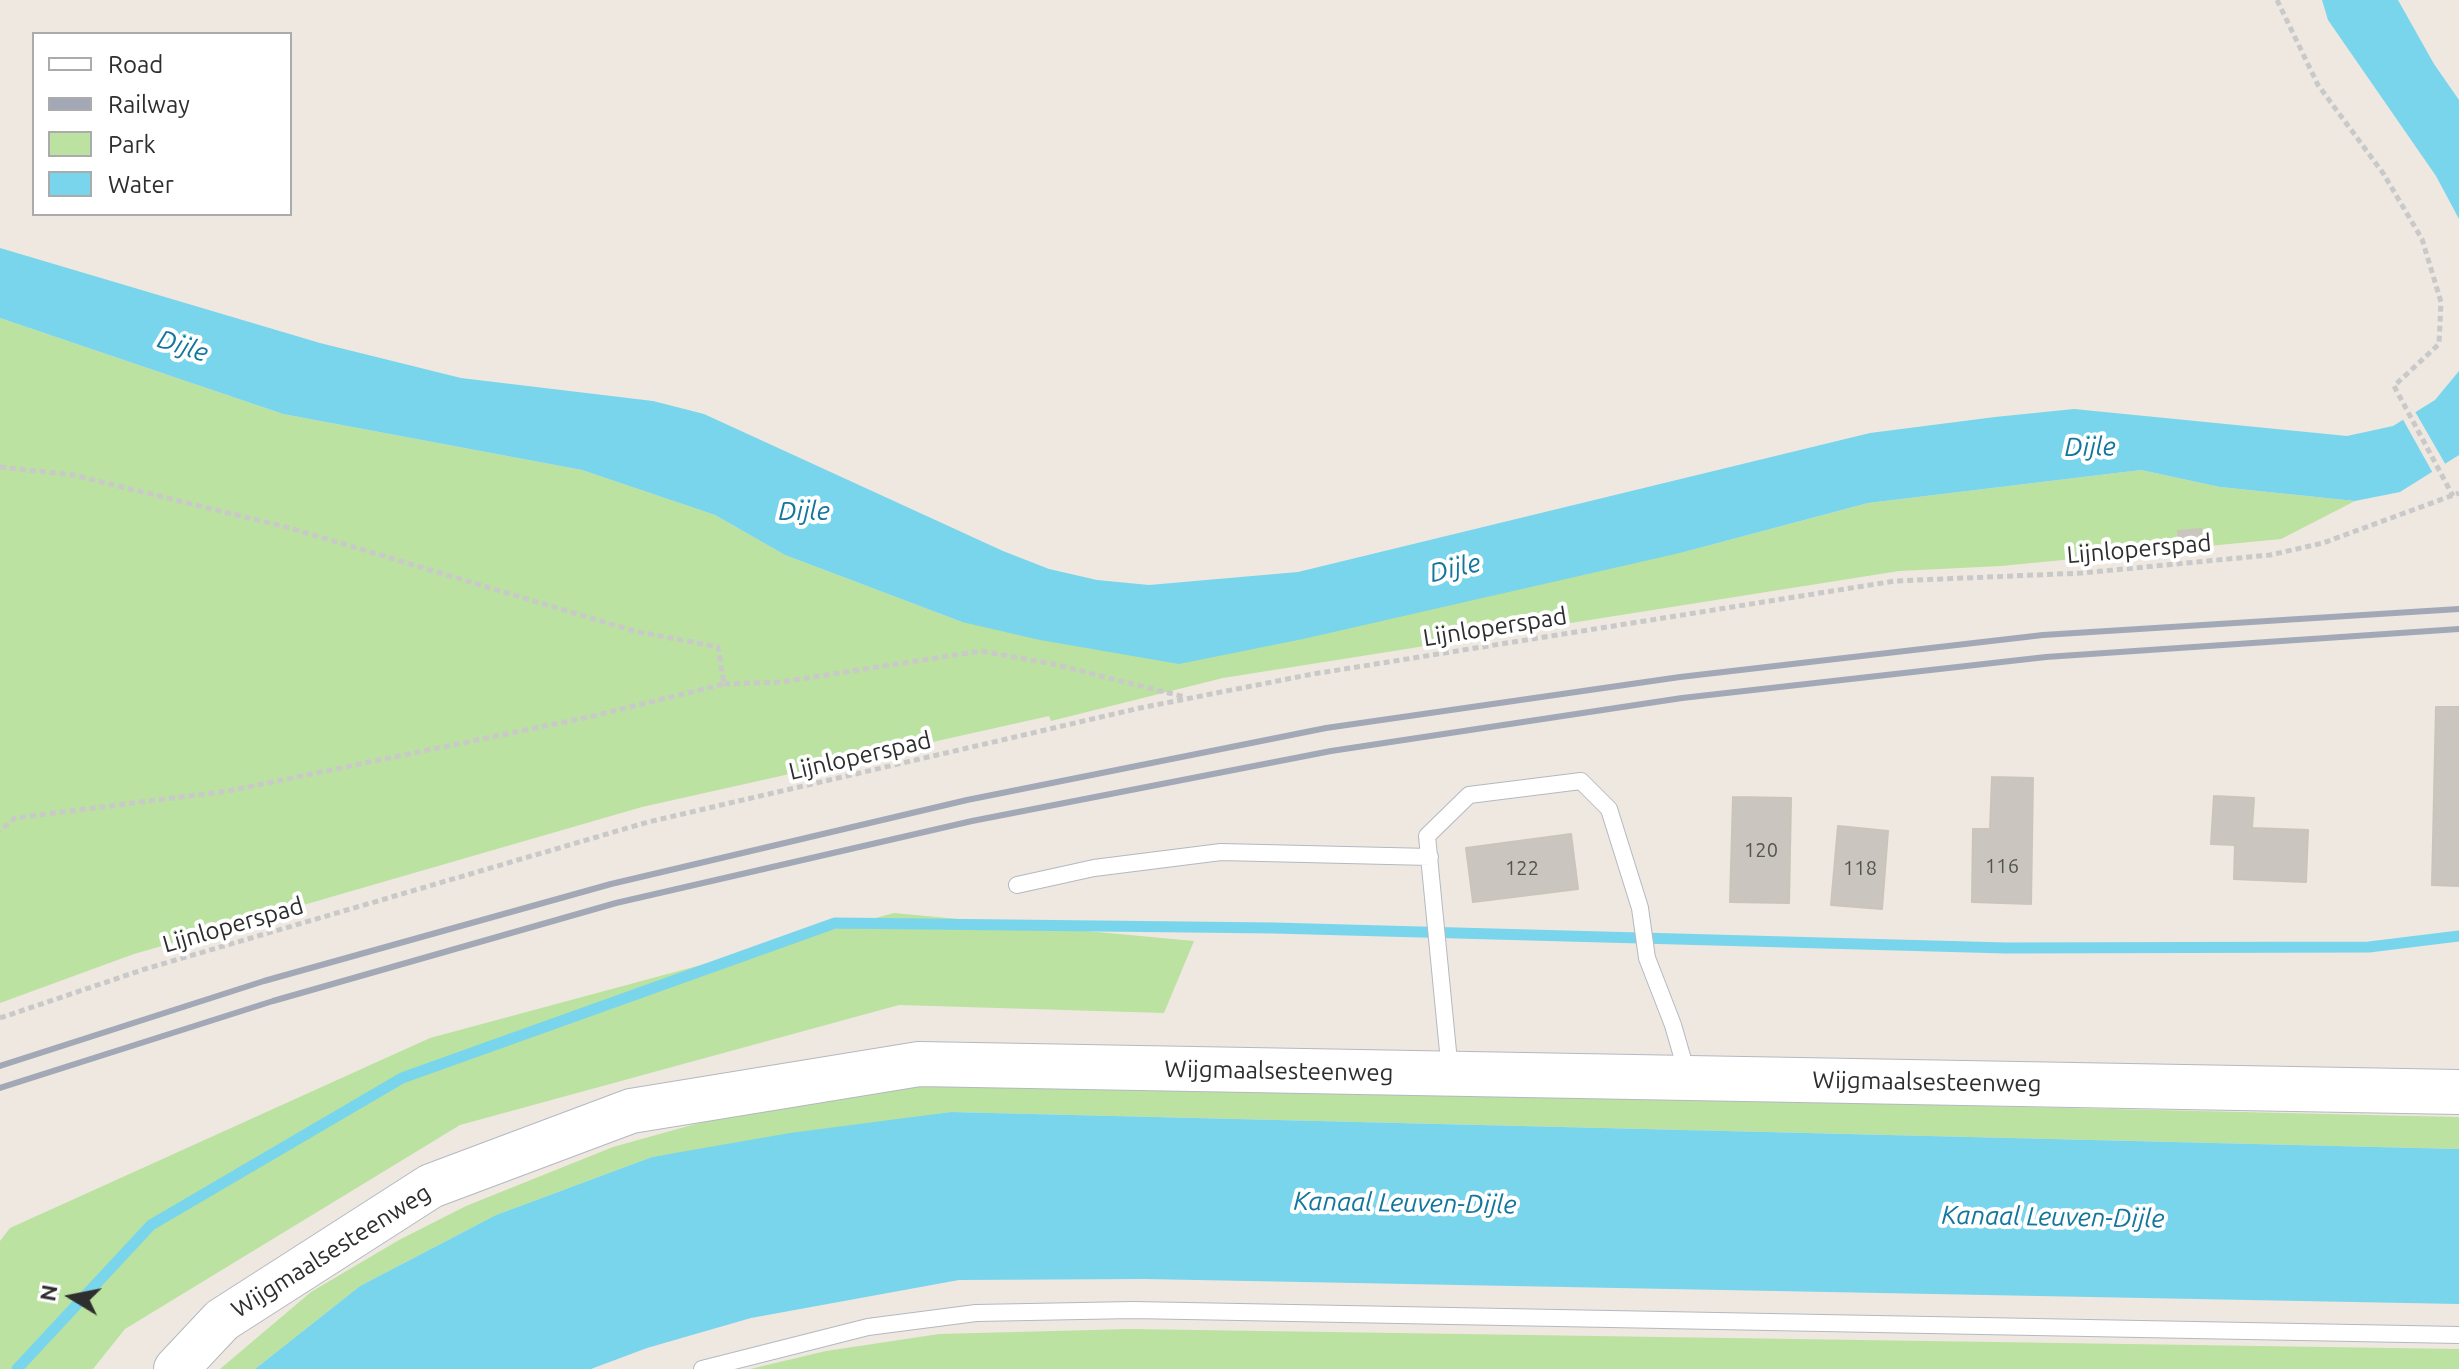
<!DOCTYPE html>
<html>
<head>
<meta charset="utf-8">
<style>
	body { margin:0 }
	#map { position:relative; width:2459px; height:1369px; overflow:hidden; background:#eee8e1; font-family:Ubuntu,sans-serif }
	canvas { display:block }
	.legend { position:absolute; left:32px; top:32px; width:260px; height:184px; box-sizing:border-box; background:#fff; border:2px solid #ababab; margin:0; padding:10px 14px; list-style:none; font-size:24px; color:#2e2e2e }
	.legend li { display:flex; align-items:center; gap:16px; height:40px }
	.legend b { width:40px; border:2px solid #ababab }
	.north { position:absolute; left:32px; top:1257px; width:80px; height:80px; -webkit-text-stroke:6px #fff; paint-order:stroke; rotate:280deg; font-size:22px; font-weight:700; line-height:32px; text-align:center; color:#2e2e2e }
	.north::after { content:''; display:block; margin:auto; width:28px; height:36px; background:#2e2e2e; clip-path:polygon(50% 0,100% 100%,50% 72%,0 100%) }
</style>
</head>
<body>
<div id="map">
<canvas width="2459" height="1369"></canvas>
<ul class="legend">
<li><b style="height:10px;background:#fff"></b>Road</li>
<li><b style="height:10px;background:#a3a8b7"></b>Railway</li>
<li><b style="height:22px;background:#bbe2a0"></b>Park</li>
<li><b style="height:22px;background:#79d5ec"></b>Water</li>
</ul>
<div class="north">N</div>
</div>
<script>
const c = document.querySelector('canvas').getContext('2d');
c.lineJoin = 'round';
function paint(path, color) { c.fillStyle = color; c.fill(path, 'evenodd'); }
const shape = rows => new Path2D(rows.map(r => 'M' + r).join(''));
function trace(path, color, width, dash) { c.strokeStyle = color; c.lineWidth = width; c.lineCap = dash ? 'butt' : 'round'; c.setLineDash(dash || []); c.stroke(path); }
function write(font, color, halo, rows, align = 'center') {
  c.font = font + ' Ubuntu,sans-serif'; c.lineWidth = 8; c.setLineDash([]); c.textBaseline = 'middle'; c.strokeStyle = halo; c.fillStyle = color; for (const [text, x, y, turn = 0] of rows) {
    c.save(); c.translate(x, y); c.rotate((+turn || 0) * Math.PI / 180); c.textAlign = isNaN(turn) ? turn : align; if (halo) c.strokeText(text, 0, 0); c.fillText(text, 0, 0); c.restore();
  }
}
const green = shape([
	[0,318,283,414,582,470,715,515,785,555,962,622,1684,552,1868,503,2141,470,2220,487,2355,501,2281,539,2001,566,1899,571,1223,678,1051,721,1049,716,642,807,134,954,0,1003],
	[894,913,1194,941,1164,1013,899,1005,460,1125,125,1329,93,1369,0,1369,0,1241,10,1228,430,1038],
	[982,1083,2459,1117,2459,1149,951,1112,652,1157,496,1215,360,1286,255,1369,220,1369,311,1292,399,1240,466,1206,613,1147,749,1109,873,1089],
	[1130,1329,2459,1349,2459,1369,750,1369,826,1351,939,1334]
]);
const water = shape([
	[2322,0,2398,0,2434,64,2459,100,2459,219,2436,176,2328,20],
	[0,248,320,343,461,378,653,401,704,414,1003,551,1049,569,1097,580,1149,585,1298,572,1870,433,1995,417,2074,409,2347,436,2393,426,2435,400,2459,371,2459,455,2400,492,2355,501,2220,487,2141,470,1868,503,1684,552,1303,639,1179,664,1040,640,962,622,785,555,715,515,582,470,283,414,0,318],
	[951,1112,2459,1149,2459,1304,1144,1279,959,1280,751,1318,647,1348,591,1369,255,1369,360,1286,496,1215,652,1157,790,1133]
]);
const pier = shape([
	[2413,408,2447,467,2434,475,2401,416]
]);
const stream = shape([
	[17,1369,151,1225,402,1078,835,923,1274,928,2006,948,2369,947,2459,936]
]);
const building = shape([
	[2201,529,2202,547,2180,550,2178,531,2201,529],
	[2436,707,2459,707,2459,886,2432,885,2436,707],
	[1992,777,2033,778,2031,904,1972,902,1973,829,1990,829,1992,777],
	[2214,796,2254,798,2252,828,2308,830,2306,882,2234,879,2235,845,2211,844,2214,796],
	[1733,797,1791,798,1789,903,1730,902,1733,797],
	[1838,826,1888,831,1882,909,1831,905,1838,826],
	[1571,834,1578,889,1473,902,1466,848,1571,834]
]);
const path = shape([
	[2277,0,2318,85,2383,173,2422,239,2441,302,2439,344,2394,386,2453,496],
	[0,467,73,475,290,528,634,631,718,647,724,684,589,717,228,791,15,818,0,831],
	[724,684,781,682,981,651,1053,664,1185,697],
	[0,1018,145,969,648,822,1140,708,1313,674,1895,581,2082,573,2270,555,2323,543,2459,493]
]);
const lane = shape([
	[1017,885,1094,868,1221,852,1430,857],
	[1450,1072,1427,836,1469,795,1581,781,1609,809,1640,908,1647,958,1673,1025,1688,1077],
	[702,1369,868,1327,976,1313,1133,1310,2459,1335]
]);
const secondary = shape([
	[176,1369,222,1320,431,1186,631,1111,919,1064,2459,1092]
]);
const rail = shape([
	[0,1066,264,981,611,884,967,800,1326,728,1680,677,2043,635,2459,609],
	[0,1088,273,1001,616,903,972,821,1331,751,1682,698,2046,657,2459,629]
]);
const numberNames = [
	["120",1761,850],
	["116",2002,866],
	["122",1522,868],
	["118",1860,868]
];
const streetNames = [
	["Lijnloperspad",2139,549,-5],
	["Lijnloperspad",1495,627,-9],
	["Lijnloperspad",860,756,-13],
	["Lijnloperspad",233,925,-16],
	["Wijgmaalsesteenweg",1279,1071,1],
	["Wijgmaalsesteenweg",1927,1082,1],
	["Wijgmaalsesteenweg",331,1251,-32]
];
const waterNames = [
	["Dijle",183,346,18],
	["Dijle",2090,447,-1],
	["Dijle",804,511],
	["Dijle",1455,568,-13],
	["Kanaal Leuven-Dijle",1405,1203,1],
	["Kanaal Leuven-Dijle",2053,1217,1]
];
paint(green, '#bbe2a0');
paint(water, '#79d5ec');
paint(pier, '#eee8e1');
trace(stream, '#79d5ec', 11);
paint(building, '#cac6bf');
trace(building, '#cac4ba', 2);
trace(lane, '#b4b8c0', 18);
trace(secondary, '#b4b8c0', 46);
trace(path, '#c9c9c9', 5, [6, 4]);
trace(lane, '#fff', 16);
trace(secondary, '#fff', 44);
trace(rail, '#a3a8b7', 6);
write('20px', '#555452', null, numberNames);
write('24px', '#2e2e2e', '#fff', streetNames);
write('italic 26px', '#12769d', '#fff', waterNames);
</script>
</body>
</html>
